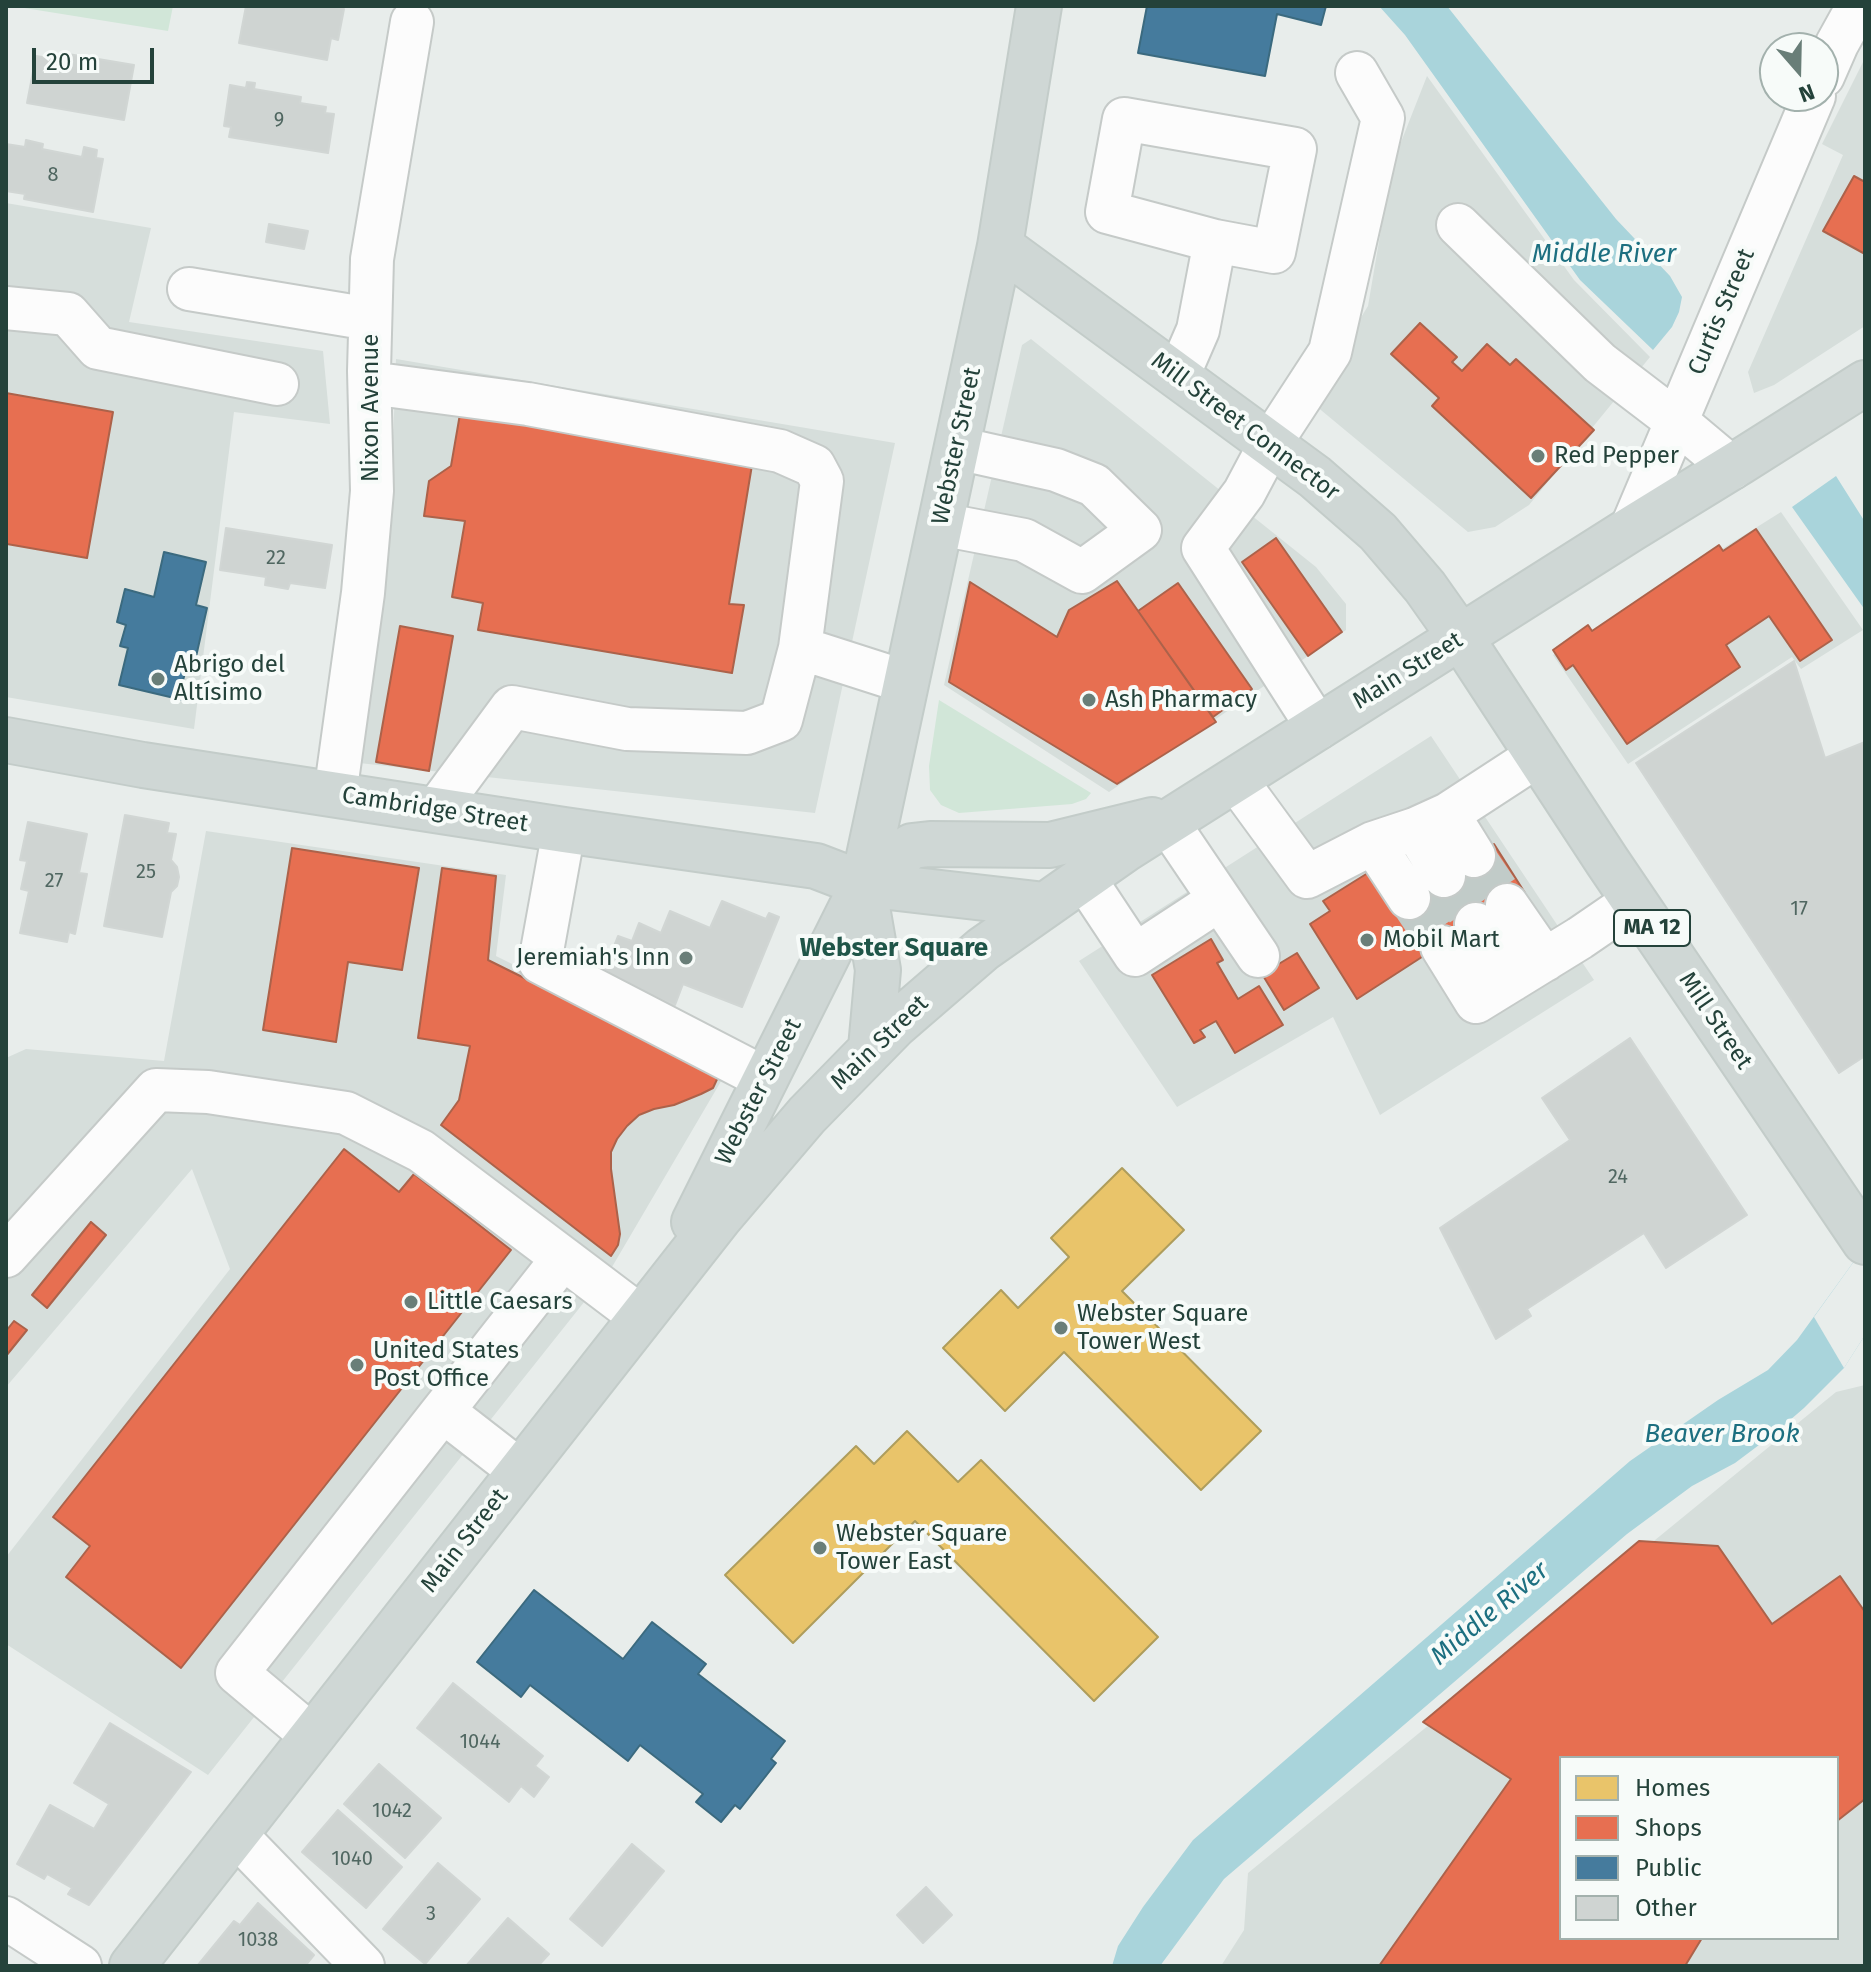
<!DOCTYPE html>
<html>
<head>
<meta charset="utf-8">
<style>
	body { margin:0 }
	#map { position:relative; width:1871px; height:1972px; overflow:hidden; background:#e8edeb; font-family:"Fira Sans",sans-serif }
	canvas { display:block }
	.frame { position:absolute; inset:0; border:8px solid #24423a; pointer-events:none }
	.legend { position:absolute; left:1559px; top:1756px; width:280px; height:184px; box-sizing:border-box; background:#f7fbf9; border:2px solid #a3b1ad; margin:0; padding:10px 14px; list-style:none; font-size:24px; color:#24423a }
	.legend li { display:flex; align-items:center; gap:16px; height:40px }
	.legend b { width:40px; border:2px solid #a3b1ad }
	.north { position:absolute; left:1759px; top:32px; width:80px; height:80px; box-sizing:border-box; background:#f7fbf9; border:2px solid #a3b1ad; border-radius:50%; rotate:160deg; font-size:22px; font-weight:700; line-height:32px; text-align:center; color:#24423a }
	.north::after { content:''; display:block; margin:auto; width:28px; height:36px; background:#697e78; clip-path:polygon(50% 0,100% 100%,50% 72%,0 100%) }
	.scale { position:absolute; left:32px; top:48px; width:122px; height:36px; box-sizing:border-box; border:4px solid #24423a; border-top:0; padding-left:10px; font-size:24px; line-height:28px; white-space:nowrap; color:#24423a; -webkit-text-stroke:6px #f7fbf9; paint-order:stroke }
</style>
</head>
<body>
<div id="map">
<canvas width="1871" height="1972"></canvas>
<div class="frame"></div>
<ul class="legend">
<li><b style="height:22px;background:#e9c46a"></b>Homes</li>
<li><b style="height:22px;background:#e76f51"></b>Shops</li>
<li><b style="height:22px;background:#457b9d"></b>Public</li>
<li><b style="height:22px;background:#cfd4d2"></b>Other</li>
</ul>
<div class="north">N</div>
<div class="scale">20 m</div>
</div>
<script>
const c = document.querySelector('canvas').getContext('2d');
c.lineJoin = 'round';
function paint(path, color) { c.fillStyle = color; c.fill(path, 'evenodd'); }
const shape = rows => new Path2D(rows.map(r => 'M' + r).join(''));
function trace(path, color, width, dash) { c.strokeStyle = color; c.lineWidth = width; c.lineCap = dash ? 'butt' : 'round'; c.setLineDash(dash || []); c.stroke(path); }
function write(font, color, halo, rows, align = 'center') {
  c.font = font + ' "Fira Sans",sans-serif'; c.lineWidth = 8; c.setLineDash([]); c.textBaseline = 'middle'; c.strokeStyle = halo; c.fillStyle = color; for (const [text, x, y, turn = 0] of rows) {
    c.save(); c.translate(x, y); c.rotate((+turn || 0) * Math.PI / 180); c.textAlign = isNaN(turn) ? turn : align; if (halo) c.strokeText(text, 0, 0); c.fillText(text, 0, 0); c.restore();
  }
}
const built = shape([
	[1865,58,1865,326,1774,385,1754,393,1748,372,1843,155,1822,144],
	[1427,76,1574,280,1650,357,1529,505,1495,527,1468,532,1310,401,1368,306,1392,165],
	[6,203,151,228,129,322,323,351,330,424,234,412,194,729,6,697],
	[1031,339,1316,567,1346,604,1346,630,1109,792,944,685,1022,345],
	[396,359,895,443,815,813,350,762,390,527],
	[1781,512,1863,630,1801,669,1792,657,1628,764,1553,655],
	[1431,736,1594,980,1380,1115,1333,1017,1177,1107,1079,961],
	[206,831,506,875,496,956,727,1071,612,1267,208,1775,6,1644,6,1557,230,1269,192,1169,6,1387,6,1058,26,1049,164,1061],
	[1865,1385,1865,1966,1221,1966,1244,1930,1248,1873,1836,1392],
	[1561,1758,1837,1758,1837,1938,1561,1938]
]);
const green = shape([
	[12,6,173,6,168,31],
	[939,700,1091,793,1086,799,1072,804,959,813,941,805,930,790,929,766]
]);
const water = shape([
	[1379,6,1447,6,1616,219,1670,276,1682,297,1679,312,1672,327,1653,350,1580,280,1405,35],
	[1836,476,1865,522,1865,610,1792,507],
	[1865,1246,1865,1335,1844,1368,1804,1408,1775,1433,1735,1463,1692,1486,1627,1534,1224,1879,1160,1966,1112,1966,1118,1946,1143,1907,1193,1840,1630,1461,1718,1400,1768,1370,1797,1340]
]);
const pier = shape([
	[1865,1246,1865,1335,1844,1368,1814,1317]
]);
const homes = shape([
	[1122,1168,1184,1230,1122,1291,1261,1431,1201,1490,1064,1352,1005,1411,943,1348,1001,1290,1018,1308,1069,1257,1051,1238,1122,1168],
	[907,1431,958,1482,981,1460,1158,1637,1094,1701,915,1521,793,1643,725,1575,856,1446,874,1464,907,1431]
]);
const shops = shape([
	[1854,176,1865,182,1865,254,1823,231,1854,176],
	[1420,323,1457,357,1452,362,1462,371,1487,344,1510,365,1516,359,1594,430,1531,498,1432,406,1439,398,1391,354,1420,323],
	[6,393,113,412,87,558,7,544,6,551,6,393],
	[460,414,729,444,752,465,729,604,744,605,732,673,478,630,483,603,452,597,465,521,424,516,429,481,451,466,460,414],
	[1756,529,1832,640,1800,661,1769,616,1726,645,1740,667,1627,744,1573,665,1566,670,1553,650,1588,625,1592,631,1719,545,1723,551,1756,529],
	[1276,538,1342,632,1308,656,1242,562,1276,538],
	[1117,581,1216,722,1117,784,949,682,970,582,1057,637,1069,610,1117,581],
	[1178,583,1252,689,1213,717,1138,611,1178,583],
	[400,626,453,636,429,771,376,762,400,626],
	[1494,844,1525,893,1430,954,1398,905,1494,844],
	[292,848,419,868,402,970,348,962,336,1042,263,1030,292,848],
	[442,868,496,876,488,960,719,1075,713,1088,701,1094,674,1105,654,1109,639,1115,627,1126,617,1139,611,1152,611,1169,620,1234,618,1245,611,1256,441,1125,459,1100,470,1046,418,1038,442,868],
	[1371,871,1425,955,1357,999,1310,924,1330,911,1323,901,1371,871],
	[1211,939,1223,960,1217,963,1238,999,1259,986,1283,1025,1235,1053,1216,1021,1200,1030,1205,1037,1194,1043,1152,975,1211,939],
	[1297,953,1319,988,1284,1010,1262,974,1297,953],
	[344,1149,399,1192,414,1174,511,1250,181,1668,66,1577,90,1546,53,1517,344,1149],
	[91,1222,106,1235,47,1308,32,1295,91,1222],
	[14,1321,27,1330,6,1356,6,1331,14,1321],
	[1639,1541,1718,1546,1772,1624,1840,1576,1865,1612,1865,1799,1837,1821,1837,1758,1561,1758,1561,1938,1702,1938,1685,1966,1379,1966,1511,1779,1423,1722,1639,1541]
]);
const public = shape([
	[1147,6,1326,6,1321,25,1277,14,1265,76,1138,53,1147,6],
	[164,552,206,562,196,605,207,608,193,670,186,669,181,688,190,690,187,701,119,685,128,648,120,646,126,625,117,622,125,589,154,597,164,552],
	[534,1590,623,1659,652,1622,706,1664,698,1674,785,1741,771,1759,776,1763,740,1809,735,1805,721,1822,696,1802,703,1794,640,1745,628,1761,530,1685,521,1697,477,1662,534,1590]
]);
const building = shape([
	[246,6,329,6,344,9,338,40,331,38,327,60,239,43,246,6],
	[62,53,134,65,124,120,27,103,36,56,61,60,62,53],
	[247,82,255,83,254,89,301,97,300,103,326,107,325,113,334,114,328,153,229,137,231,127,224,126,230,85,246,88,247,82],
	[26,140,43,144,42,149,82,157,84,147,97,150,96,158,103,159,93,212,24,199,25,194,6,191,6,144,25,147,26,140],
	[269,224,308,231,304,249,266,242,269,224],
	[226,528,332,545,325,588,290,583,288,589,265,585,266,577,220,570,226,528],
	[1794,661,1825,758,1865,742,1865,1056,1839,1073,1636,763,1794,661],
	[125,815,169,823,167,833,176,834,171,860,177,867,179,877,177,886,171,892,162,937,104,926,125,815],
	[28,822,87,834,79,873,87,874,75,934,69,932,67,942,20,933,29,891,21,889,27,861,20,860,28,822],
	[722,901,766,919,769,913,779,917,742,1007,683,984,675,1005,602,976,618,936,632,941,639,923,661,933,670,911,710,928,722,901],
	[1630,1038,1747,1215,1666,1268,1644,1233,1527,1309,1531,1316,1496,1339,1440,1228,1570,1140,1542,1098,1630,1038],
	[453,1683,543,1756,535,1766,549,1777,534,1797,521,1786,509,1802,417,1728,453,1683],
	[110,1723,191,1772,89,1905,68,1894,72,1888,47,1874,44,1879,17,1864,50,1805,94,1829,109,1804,74,1783,110,1723],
	[379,1764,441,1818,405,1858,344,1804,379,1764],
	[338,1810,402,1867,366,1908,302,1852,338,1810],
	[632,1844,664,1871,602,1946,570,1919,632,1844],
	[438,1863,480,1899,425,1964,383,1929,438,1863],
	[926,1887,952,1915,923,1943,897,1915,926,1887],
	[258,1903,314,1955,305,1966,198,1965,234,1921,240,1925,258,1903],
	[508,1918,549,1954,538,1966,466,1966,508,1918]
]);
const minorTunnel = shape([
	[1474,856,1507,905],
	[1444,876,1476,924],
	[1409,898,1442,947]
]);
const minor = shape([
	[1823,76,1837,44,1858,6],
	[1458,225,1600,363,1676,421,1732,468],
	[189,289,370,319],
	[6,308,68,314,98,348,277,384],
	[1178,376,1198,330,1215,241,1107,212,1124,119,1295,149,1274,252,1215,241],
	[370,383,528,404,780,451,814,466,822,481,800,648,906,682],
	[940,524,1024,540,1082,572,1140,530,1094,485,1056,470,957,448],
	[1631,529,1814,96],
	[1318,728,1203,548,1244,493,1270,444,1330,352,1383,118,1357,73],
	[1236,780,1307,877,1373,843,1415,829,1448,814,1537,756],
	[335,795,363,593,372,491,369,371,372,259,412,22],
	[436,810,512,707,627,729,747,733,781,720,800,648],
	[1448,814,1474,856],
	[1168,823,1258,956],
	[1415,829,1444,876],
	[564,830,540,962,766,1079],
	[1373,843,1409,898],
	[1084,878,1135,955,1219,900],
	[1507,905,1545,960],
	[1476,924,1512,980],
	[1442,947,1476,1002,1580,938,1634,901],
	[6,1256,156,1090,208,1092,346,1113,421,1151,563,1258],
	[444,1412,520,1471],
	[312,1736,237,1673,563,1258,641,1317],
	[235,1834,363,1966],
	[6,1918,80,1966]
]);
const major = shape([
	[1000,246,1315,477,1378,532,1425,587,1461,638,1607,861,1865,1242],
	[6,740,143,765,564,830,816,866,863,884,1045,905],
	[863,884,912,846,930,844,1050,845,1152,820],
	[863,884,878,970,871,1048],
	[694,1222,863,884,1000,246,1039,6],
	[132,1966,720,1217,807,1115,895,1025,983,949,1124,850,1631,529,1740,462,1865,383]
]);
const markers = [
	[1538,456,8,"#697e78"],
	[158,679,8,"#697e78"],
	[1089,700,8,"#697e78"],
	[1367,940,8,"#697e78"],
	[686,958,8,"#697e78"],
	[411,1302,8,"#697e78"],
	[1061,1328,8,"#697e78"],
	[357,1365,8,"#697e78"],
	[820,1548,8,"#697e78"]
];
const numberNames = [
	["9",279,120],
	["8",53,175],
	["22",276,558],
	["25",146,872],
	["27",54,881],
	["17",1799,909],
	["24",1618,1177],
	["1044",480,1742],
	["1042",392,1811],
	["1040",352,1859],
	["3",431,1914],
	["1038",258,1940]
];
const shields = [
	[1652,928,76]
];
const shieldNames = [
	["MA 12",1652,928]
];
const streetNames = [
	["Curtis Street",1722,312,-67],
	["Nixon Avenue",371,408,-90],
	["Mill Street Connector",1245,427,37],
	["Webster Street",957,446,-78],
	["Main Street",1408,671,-32],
	["Cambridge Street",435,810,9],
	["Mill Street",1715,1021,56],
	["Main Street",880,1043,-44],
	["Webster Street",759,1092,-63],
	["Main Street",465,1541,-52]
];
const poiNames = [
	["Red Pepper",1554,456],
	["Abrigo del",174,665],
	["Altísimo",174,693],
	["Ash Pharmacy",1105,700],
	["Mobil Mart",1383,940],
	["Jeremiah's Inn",670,958,"right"],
	["Little Caesars",427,1302],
	["Webster Square",1077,1314],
	["Tower West",1077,1342],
	["United States",373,1351],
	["Post Office",373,1379],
	["Webster Square",836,1534],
	["Tower East",836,1562]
];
const waterNames = [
	["Middle River",1604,255],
	["Beaver Brook",1722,1435],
	["Middle River",1490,1614,-40]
];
const neighbourhoodNames = [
	["Webster Square",894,949]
];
paint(built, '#d6dedb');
paint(green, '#d1e6d8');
paint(water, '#a9d4db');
paint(pier, '#e8edeb');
paint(homes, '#e9c46a');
trace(homes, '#ae9d5c', 2);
paint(shops, '#e76f51');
trace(shops, '#ac624a', 2);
paint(public, '#457b9d');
trace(public, '#3b6a7f', 2);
paint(building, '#cfd4d2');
trace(building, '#d1d6d4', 2);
trace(minorTunnel, '#c1cbc8', 42, [42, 21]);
trace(minor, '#c5cac8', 46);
trace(major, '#c3ccc9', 48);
trace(minor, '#fcfcfc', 42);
trace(major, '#cfd7d5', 44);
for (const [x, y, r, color] of markers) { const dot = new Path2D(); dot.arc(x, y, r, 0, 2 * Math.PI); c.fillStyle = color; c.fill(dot); trace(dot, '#f7fbf9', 3); }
write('20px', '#506761', null, numberNames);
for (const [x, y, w] of shields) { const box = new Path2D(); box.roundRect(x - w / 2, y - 18, w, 36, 6); c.fillStyle = '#f7fbf9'; c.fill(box); trace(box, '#24423a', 2); }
write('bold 22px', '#24423a', null, shieldNames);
write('24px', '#24423a', '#f7fbf9', streetNames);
write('24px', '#24423a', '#f7fbf9', poiNames, 'left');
write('italic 26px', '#1c6f80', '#f7fbf9', waterNames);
write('bold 26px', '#1f5548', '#f7fbf9', neighbourhoodNames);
</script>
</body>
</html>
